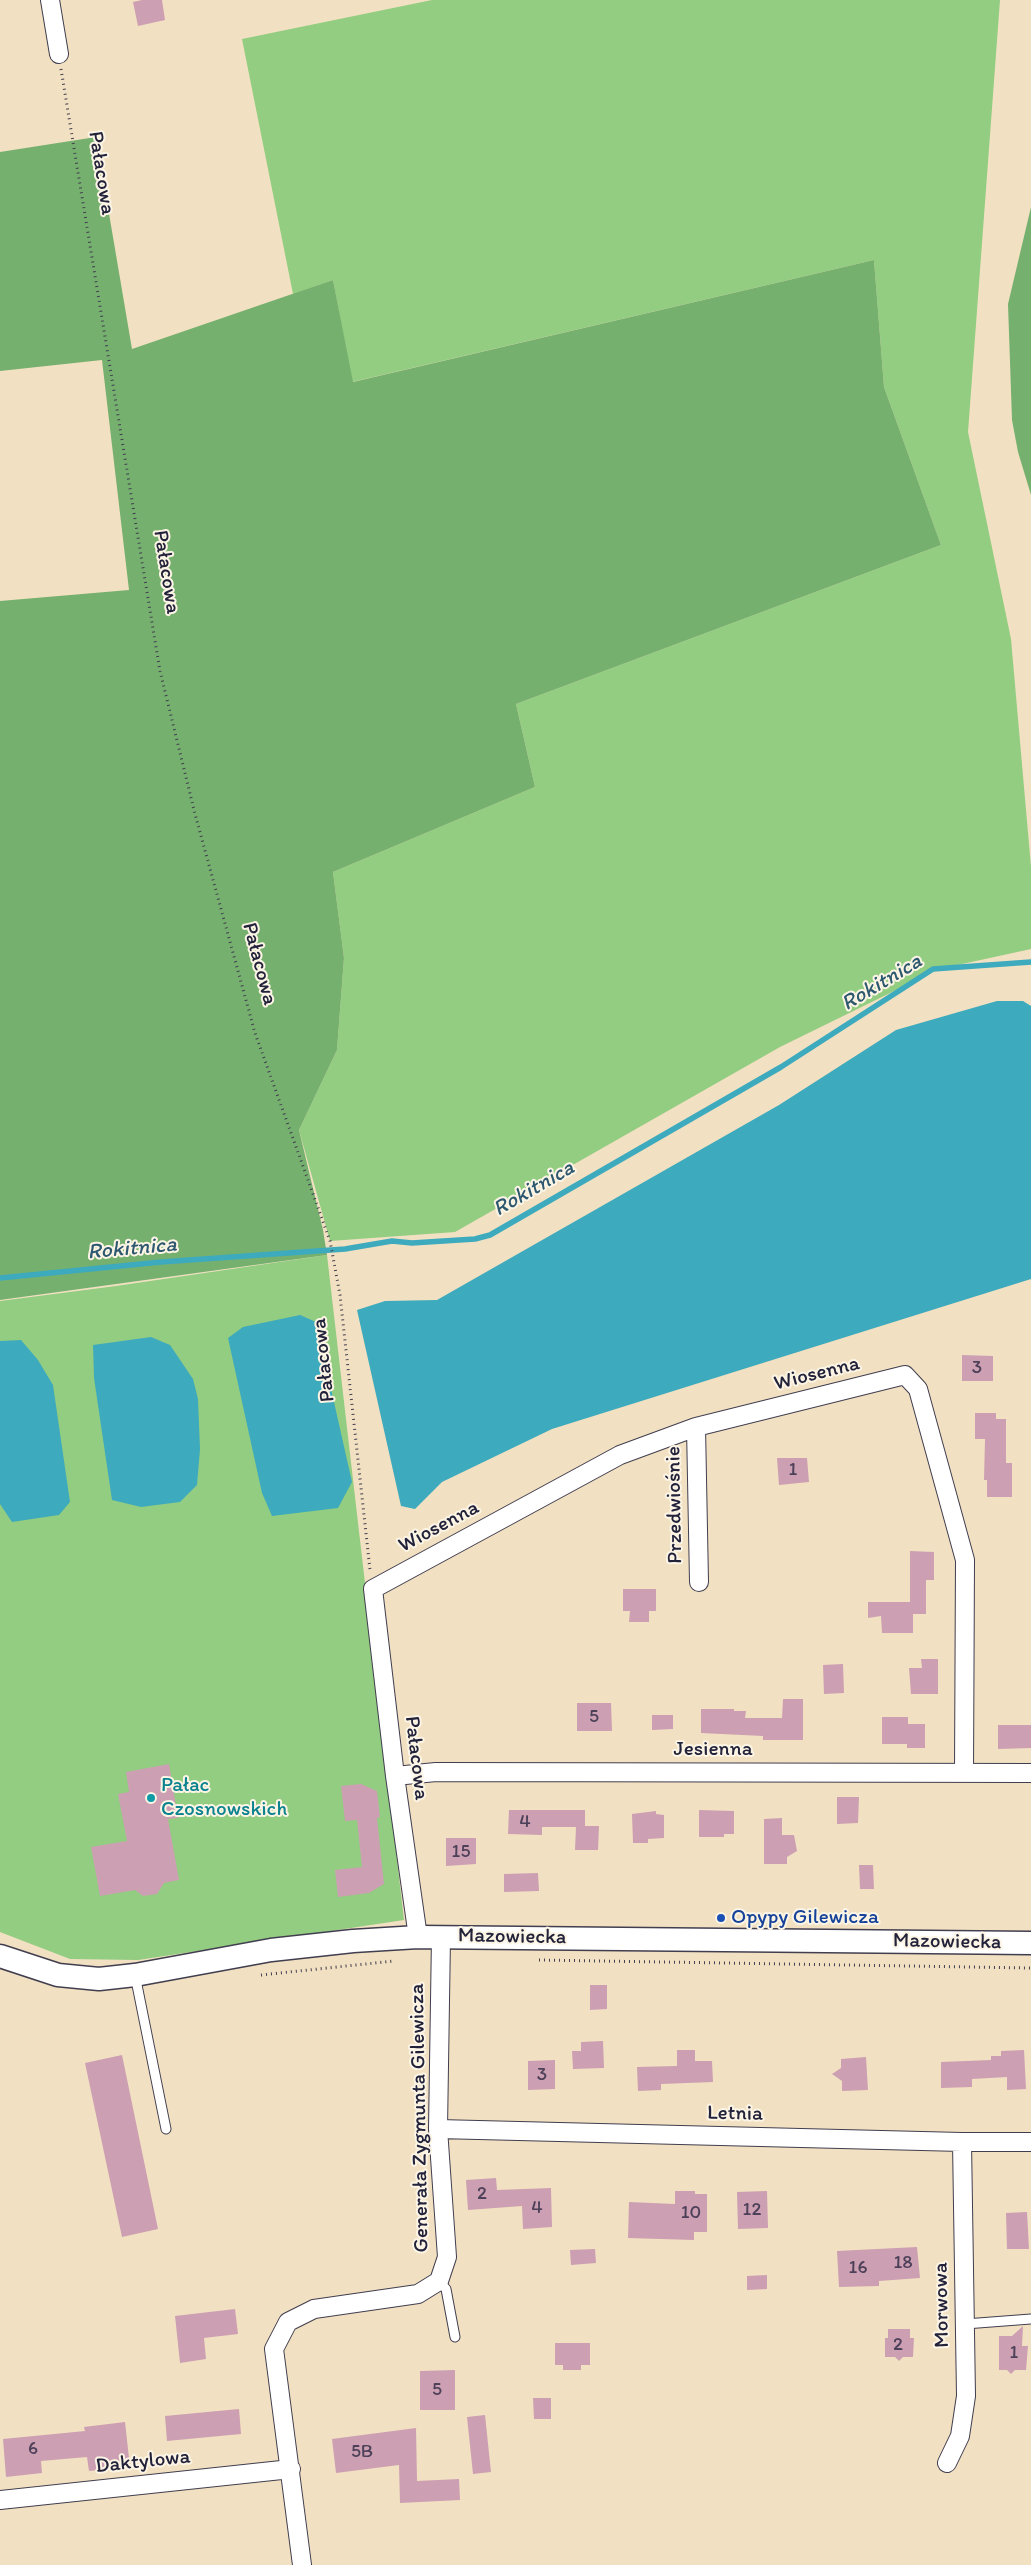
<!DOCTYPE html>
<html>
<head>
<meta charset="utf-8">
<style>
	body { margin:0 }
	canvas { display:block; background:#f1e0c1 }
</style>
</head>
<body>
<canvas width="1031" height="2565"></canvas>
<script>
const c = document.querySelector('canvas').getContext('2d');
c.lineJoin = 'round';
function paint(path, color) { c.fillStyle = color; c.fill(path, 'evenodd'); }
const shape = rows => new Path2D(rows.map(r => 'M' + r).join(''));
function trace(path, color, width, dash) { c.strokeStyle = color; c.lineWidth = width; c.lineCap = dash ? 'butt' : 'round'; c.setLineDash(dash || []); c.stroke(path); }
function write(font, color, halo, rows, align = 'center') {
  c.font = font + ' Itim,sans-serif'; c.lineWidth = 4; c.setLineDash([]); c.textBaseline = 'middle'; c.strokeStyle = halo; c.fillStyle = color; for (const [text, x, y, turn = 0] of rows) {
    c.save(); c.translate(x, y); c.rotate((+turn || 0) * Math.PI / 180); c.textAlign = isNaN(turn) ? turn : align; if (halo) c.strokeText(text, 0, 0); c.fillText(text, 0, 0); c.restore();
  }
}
const green = shape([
	[432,0,1000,0,968,432,1011,639,1031,867,1031,949,939,969,780,1047,455,1232,330,1241,299,1130,337,1050,344,958,333,872,535,787,516,704,941,545,884,387,874,260,352,382,333,280,293,294,242,39],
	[327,1255,404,1920,138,1960,70,1959,0,1932,0,1301,116,1286]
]);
const forest = shape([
	[96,137,132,349,333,280,353,382,874,260,884,387,941,545,516,704,535,787,333,872,344,958,337,1050,299,1130,323,1230,327,1255,0,1300,0,601,129,590,102,360,0,371,0,152],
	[1031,207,1031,495,1018,452,1012,420,1008,304]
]);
const water = shape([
	[997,1001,1023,1001,1031,1006,1031,1279,552,1429,442,1482,415,1509,401,1506,357,1310,385,1301,437,1300,779,1105,896,1030],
	[300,1315,316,1322,352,1482,338,1508,272,1516,262,1493,228,1338,243,1327],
	[151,1337,170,1345,193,1379,198,1399,200,1449,197,1485,180,1502,141,1507,112,1500,94,1378,93,1345],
	[21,1340,38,1360,53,1385,70,1502,59,1515,12,1522,0,1504,0,1341]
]);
const stream = shape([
	[0,1278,161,1262,345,1249,392,1241,412,1243,475,1239,490,1235,781,1067,933,969,1031,962]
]);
const building = shape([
	[142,0,162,0,165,20,138,26,133,2],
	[962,1355,993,1356,993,1381,962,1381],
	[975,1413,996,1413,996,1419,1006,1419,1006,1463,1012,1463,1012,1497,987,1497,987,1480,984,1480,985,1439,975,1439],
	[777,1458,807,1458,809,1482,779,1485],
	[910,1551,934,1552,934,1580,926,1580,926,1614,913,1614,913,1633,882,1633,881,1616,868,1618,868,1602,910,1602],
	[623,1589,656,1589,656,1611,649,1611,649,1622,629,1622,630,1611,623,1611],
	[921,1659,938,1659,938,1694,911,1694,909,1668,922,1668],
	[843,1664,844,1693,824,1694,823,1665],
	[783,1699,803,1699,803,1740,763,1740,763,1736,701,1733,701,1709,734,1709,734,1711,746,1711,745,1718,782,1718],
	[577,1703,611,1703,612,1731,577,1731],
	[652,1715,673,1715,673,1729,652,1730],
	[882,1717,908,1717,908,1724,925,1724,925,1748,907,1748,907,1744,882,1744],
	[998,1725,1031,1725,1031,1748,998,1749],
	[169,1764,178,1818,168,1819,179,1880,164,1883,157,1894,143,1896,135,1890,100,1896,91,1847,127,1841,118,1794,129,1792,126,1772],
	[361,1784,377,1791,380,1817,377,1818,384,1884,369,1893,338,1897,335,1870,362,1867,357,1820,345,1821,341,1786],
	[837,1797,859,1797,858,1823,837,1824],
	[509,1810,585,1810,585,1826,599,1826,598,1850,575,1850,576,1827,542,1827,542,1835,508,1834],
	[699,1810,734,1811,734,1834,724,1834,724,1837,699,1837],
	[656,1811,656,1814,664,1815,664,1838,648,1839,648,1843,633,1843,632,1814],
	[782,1818,782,1835,794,1835,797,1851,787,1857,787,1864,764,1864,764,1819],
	[446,1838,476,1838,476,1864,446,1866],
	[859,1865,873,1865,874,1889,860,1889],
	[538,1873,539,1891,504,1892,504,1874],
	[590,1985,607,1985,607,2009,590,2010],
	[603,2041,604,2068,573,2069,572,2051,581,2051,581,2042],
	[677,2050,695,2050,695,2061,712,2061,713,2082,661,2084,661,2090,638,2091,637,2067,677,2066],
	[1024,2050,1026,2089,1007,2090,1007,2077,972,2079,972,2087,941,2088,941,2062,991,2060,991,2056,1001,2056,1001,2051],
	[122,2055,158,2229,122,2237,85,2063],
	[866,2057,868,2090,842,2091,842,2081,832,2074,841,2068,841,2059],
	[555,2060,555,2089,528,2090,528,2061],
	[496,2178,497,2190,551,2188,552,2227,523,2229,522,2206,468,2210,466,2180],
	[675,2191,695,2191,695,2194,707,2194,707,2232,694,2232,694,2240,628,2238,629,2202,675,2204],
	[767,2191,768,2228,738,2229,737,2192],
	[1027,2212,1029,2249,1007,2249,1006,2213],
	[917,2247,920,2278,879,2281,879,2286,839,2287,837,2251],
	[595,2249,596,2263,571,2265,570,2250],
	[767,2275,767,2289,747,2290,747,2276],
	[235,2309,238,2334,204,2338,206,2359,180,2363,175,2316],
	[1023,2326,1022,2346,1028,2346,1026,2370,1015,2370,1011,2374,1007,2370,999,2370,999,2336,1012,2336],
	[888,2329,910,2329,910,2338,914,2338,913,2357,903,2357,899,2361,895,2357,885,2357,885,2338,888,2338],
	[555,2343,590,2343,590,2365,581,2365,581,2370,563,2370,563,2365,555,2365],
	[455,2370,455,2410,420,2410,420,2371],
	[533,2398,551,2398,551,2419,534,2419],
	[239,2409,241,2434,167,2441,165,2416],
	[485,2415,491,2472,473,2474,467,2417],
	[125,2422,130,2467,89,2471,87,2457,41,2461,42,2473,6,2477,3,2439,85,2431,84,2427],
	[416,2428,417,2481,459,2479,460,2500,400,2503,399,2465,336,2473,332,2439]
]);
const path = shape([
	[61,69,160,671,195,814,255,1033,330,1241,340,1295,370,1570],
	[539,1960,1031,1968],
	[261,1975,394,1961]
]);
const service = shape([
	[135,1975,166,2129],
	[439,2281,446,2289,455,2337],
	[965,2324,1031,2319]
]);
const minor = shape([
	[50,0,59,54],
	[696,1427,699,1582],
	[395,1776,436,1772,1031,1773],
	[418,1937,395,1776,373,1589,620,1455,696,1427,905,1375,918,1389,965,1560,964,1772],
	[438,2129,962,2142,1031,2142],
	[947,2463,960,2436,966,2396,962,2142],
	[0,2500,291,2469],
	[302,2565,274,2349,288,2322,314,2309,418,2294,439,2281,447,2257,438,2129,441,1937]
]);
const tertiary = shape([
	[0,1956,58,1975,99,1979,135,1975,271,1950,353,1941,418,1937,1031,1943]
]);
const markers = [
	[151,1798,5,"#0f9aa8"],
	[721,1918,5,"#1a4fb4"]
];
const numberNames = [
	["3",977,1368],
	["1",793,1470],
	["5",594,1717],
	["4",525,1822],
	["15",461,1852],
	["3",542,2075],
	["2",482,2194],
	["4",537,2208],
	["12",752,2210],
	["10",691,2213],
	["18",903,2263],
	["16",858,2268],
	["2",898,2345],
	["1",1014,2353],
	["5",437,2390],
	["6",33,2449],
	["5B",362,2452]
];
const streetNames = [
	["Pałacowa",101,173,81],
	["Pałacowa",166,572,81],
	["Pałacowa",259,964,75],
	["Pałacowa",324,1360,-96],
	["Wiosenna",817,1374,-14],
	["Przedwiośnie",675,1505,-91],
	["Wiosenna",439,1527,-28],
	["Jesienna",713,1750],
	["Pałacowa",416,1758,83],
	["Mazowiecka",512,1937,1],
	["Mazowiecka",947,1942,1],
	["Letnia",735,2114,1],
	["Generała Zygmunta Gilewicza",420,2118,-91],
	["Morwowa",942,2305,-91],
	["Daktylowa",143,2462,-6]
];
const cultureNames = [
	["Pałac",161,1786],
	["Czosnowskich",161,1810]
];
const transitNames = [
	["Opypy Gilewicza",731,1918]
];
const waterNames = [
	["Rokitnica",882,983,-31],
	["Rokitnica",534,1189,-30],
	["Rokitnica",132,1249,-5]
];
paint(green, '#93cd81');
paint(forest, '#76b06f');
paint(water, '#3eaabd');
trace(stream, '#3eaabd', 5.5);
paint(building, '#cd9fb3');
trace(service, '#413e4f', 11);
trace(minor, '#413e4f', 20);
trace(tertiary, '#413e4f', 25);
trace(path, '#413e4f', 3, [1, 4]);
trace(service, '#fff', 9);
trace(minor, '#fff', 18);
trace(tertiary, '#fff', 22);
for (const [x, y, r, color] of markers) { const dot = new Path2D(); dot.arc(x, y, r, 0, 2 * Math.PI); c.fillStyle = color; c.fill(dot); trace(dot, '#fcf5e5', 2); }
write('19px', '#4d4159', null, numberNames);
write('21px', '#22223b', '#fcf5e5', streetNames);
write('21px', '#0d838f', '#fcf5e5', cultureNames, 'left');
write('21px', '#164399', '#fcf5e5', transitNames, 'left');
write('italic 22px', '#2d586f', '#fcf5e5', waterNames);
</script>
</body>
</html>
